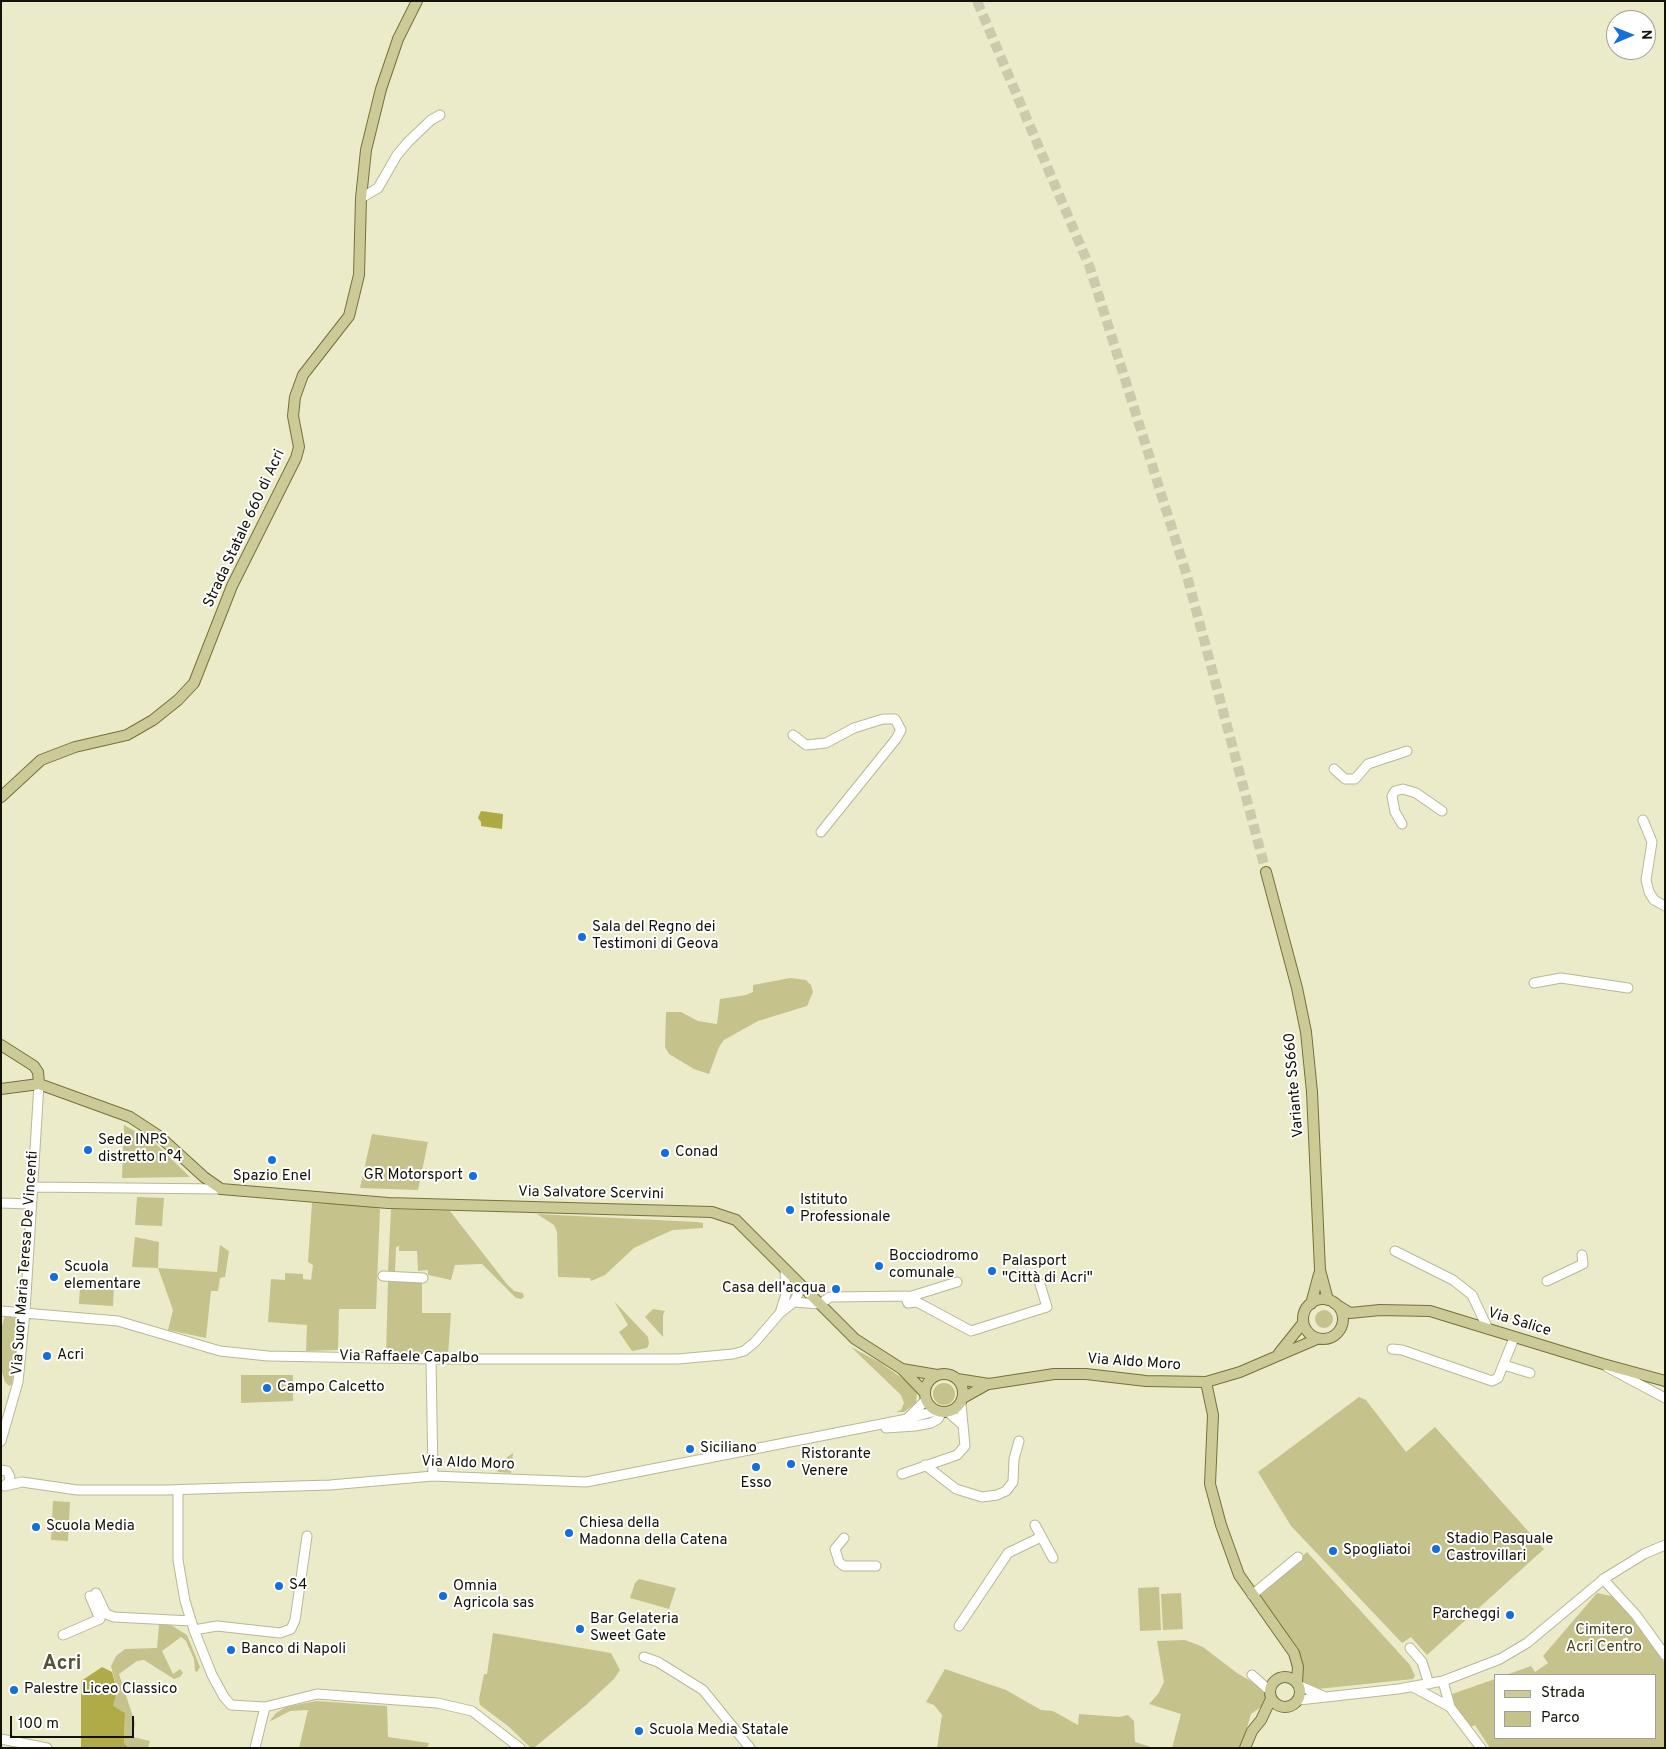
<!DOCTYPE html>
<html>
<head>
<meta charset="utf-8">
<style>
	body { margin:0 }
	#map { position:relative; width:1666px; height:1749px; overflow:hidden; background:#ebebc9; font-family:Overpass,sans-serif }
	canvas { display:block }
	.frame { position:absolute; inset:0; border:2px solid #131207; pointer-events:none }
	.legend { position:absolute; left:1494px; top:1674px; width:162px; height:65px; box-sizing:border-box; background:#fff; border:1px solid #a1a09c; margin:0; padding:6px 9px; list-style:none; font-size:15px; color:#131207 }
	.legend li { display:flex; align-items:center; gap:10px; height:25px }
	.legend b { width:25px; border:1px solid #a1a09c }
	.north { position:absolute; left:1606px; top:10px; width:50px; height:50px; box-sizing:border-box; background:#fff; border:1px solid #a1a09c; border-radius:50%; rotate:89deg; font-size:14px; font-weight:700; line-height:20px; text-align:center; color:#131207 }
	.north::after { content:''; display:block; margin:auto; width:18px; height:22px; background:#1470d9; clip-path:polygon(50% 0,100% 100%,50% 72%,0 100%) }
	.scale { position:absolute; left:10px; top:1716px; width:124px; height:22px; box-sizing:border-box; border:2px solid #131207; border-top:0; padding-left:6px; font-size:15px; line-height:18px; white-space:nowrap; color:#131207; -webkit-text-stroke:4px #fff; paint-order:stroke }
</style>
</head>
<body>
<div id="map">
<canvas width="1666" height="1749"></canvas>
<div class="frame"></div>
<ul class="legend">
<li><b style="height:6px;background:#ccca97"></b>Strada</li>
<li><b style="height:14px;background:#c5c38b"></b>Parco</li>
</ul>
<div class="north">N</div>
<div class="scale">100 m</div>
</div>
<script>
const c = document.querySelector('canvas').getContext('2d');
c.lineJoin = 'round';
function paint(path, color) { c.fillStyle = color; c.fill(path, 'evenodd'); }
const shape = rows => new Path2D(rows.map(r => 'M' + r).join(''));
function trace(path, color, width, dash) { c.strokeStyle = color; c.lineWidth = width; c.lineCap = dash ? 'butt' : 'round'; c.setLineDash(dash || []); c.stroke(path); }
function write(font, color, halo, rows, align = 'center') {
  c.font = font + ' Overpass,sans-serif'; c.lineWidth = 4; c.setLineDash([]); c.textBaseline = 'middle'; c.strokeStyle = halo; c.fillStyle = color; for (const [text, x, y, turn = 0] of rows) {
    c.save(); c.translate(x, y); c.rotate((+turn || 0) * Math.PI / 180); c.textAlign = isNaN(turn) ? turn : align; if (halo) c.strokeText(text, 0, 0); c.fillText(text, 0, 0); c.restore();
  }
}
const green = shape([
	[790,978,806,980,811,985,813,992,807,1006,758,1021,724,1040,719,1047,709,1074,694,1069,669,1054,665,1047,666,1012,681,1012,698,1021,717,1024,720,999,746,995,753,992,753,985],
	[124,1125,154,1142,190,1177,122,1178],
	[372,1134,428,1142,418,1190,360,1188],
	[137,1197,164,1198,162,1226,135,1225],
	[312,1203,365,1205,380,1209,376,1309,339,1309,338,1350,306,1351,307,1325,268,1322,271,1279,285,1280,285,1273,303,1274,303,1279,311,1280,313,1265,308,1262],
	[391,1209,450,1211,506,1283,514,1291,523,1293,524,1297,521,1299,516,1298,482,1264,455,1265,451,1280,428,1275,428,1270,418,1271,417,1251,399,1251,399,1246,396,1247,395,1272,388,1272],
	[537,1214,697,1222,703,1223,703,1228,673,1230,659,1236,634,1248,605,1275,591,1281,590,1278,558,1277,557,1232,554,1225],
	[135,1237,159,1242,158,1268,217,1272,220,1245,229,1251,225,1277,220,1278,218,1291,211,1291,206,1338,168,1330,173,1310,158,1268,132,1267],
	[388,1281,422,1283,422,1313,451,1313,448,1356,386,1354],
	[80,1285,114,1286,113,1306,79,1304],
	[614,1301,648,1337,649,1344,647,1348,632,1351,619,1332,628,1325],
	[653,1309,665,1311,663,1315,663,1337,645,1317],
	'1315 1319a9 9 0 1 1 18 0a9 9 0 1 1-18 0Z',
	[17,1313,20,1320,12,1384,9,1386,5,1382,1,1369,2,1326,5,1315],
	[851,1347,879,1362,905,1380,917,1393,916,1403,904,1412,896,1412,901,1410,904,1403,901,1395],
	[241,1375,293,1375,293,1401,241,1403],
	'933 1394a11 11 0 1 1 22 0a11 11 0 1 1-22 0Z',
	[1359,1397,1366,1400,1406,1452,1435,1427,1544,1549,1427,1655,1411,1637,1402,1643,1291,1526,1258,1472],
	[513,1453,511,1473,497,1472,506,1458],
	[53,1501,70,1502,68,1541,51,1540],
	[1307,1552,1410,1665,1415,1676,1413,1679,1318,1689,1303,1682,1298,1648,1259,1598,1266,1588],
	[639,1579,676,1588,669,1609,630,1598,635,1583],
	[1159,1587,1161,1630,1140,1631,1138,1588],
	[1181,1593,1183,1629,1163,1630,1161,1594],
	[1597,1593,1615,1597,1640,1625,1665,1663,1665,1748,1490,1748,1475,1725,1471,1727,1456,1708,1452,1694,1495,1679,1495,1738,1655,1738,1655,1675,1506,1675,1531,1666,1535,1672,1548,1663,1543,1656],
	[159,1625,171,1625,187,1635,200,1667,197,1672,195,1671,194,1659,186,1641,181,1637,162,1651,173,1674,180,1669,183,1673,180,1677,174,1679,144,1660,137,1661,119,1674,135,1723,133,1737,150,1741,148,1748,129,1748,124,1743,125,1714,112,1706,117,1690,111,1666,116,1656,125,1649,157,1648],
	[493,1633,611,1653,620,1670,614,1679,586,1705,535,1747,531,1748,508,1726,480,1705,479,1699,484,1674,487,1674],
	[1185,1640,1203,1647,1237,1673,1266,1690,1268,1702,1251,1714,1241,1748,1172,1748,1181,1714,1149,1704,1158,1694,1164,1682,1157,1641],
	[945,1669,1006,1690,1041,1710,1053,1711,1078,1725,1079,1714,1119,1717,1128,1715,1134,1721,1135,1742,1154,1748,937,1748,942,1715,934,1705,926,1702],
	[316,1701,387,1706,388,1737,429,1743,427,1748,299,1748,308,1710,290,1711,269,1722,276,1713,286,1707]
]);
const forest = shape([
	[102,1667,112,1672,117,1690,113,1706,125,1713,124,1743,129,1748,81,1748,81,1681]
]);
const water = shape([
	[481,811,503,814,502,829,481,826,481,822,478,818]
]);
const majorTunnel = shape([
	[977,1,1090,268,1187,576,1266,872]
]);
const minor = shape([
	[361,198,378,188,397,155,408,142,431,120,440,115],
	[793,735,806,745,826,743,854,728,883,719,895,719,901,730,896,739,821,832],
	[1334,769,1345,779,1355,779,1368,764,1407,751],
	[1643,820,1652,842,1646,880,1649,892,1654,900,1665,906],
	[1402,824,1395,812,1392,796,1395,791,1403,789,1416,793,1442,811],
	[1534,983,1561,978,1628,988],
	[32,1187,221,1189],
	[1,1203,30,1204],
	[1395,1251,1453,1280,1472,1295,1488,1329],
	[383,1276,423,1278],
	[1547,1281,1583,1264,1582,1255],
	[905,1296,908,1303,917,1302,971,1331,1047,1307,1040,1284],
	[794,1302,820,1304,830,1297,912,1296,957,1282],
	[1,1311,118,1321,220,1351,268,1356,431,1359,678,1359,733,1354,744,1351,755,1342,780,1313,794,1302,802,1286],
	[780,1313,786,1294,785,1269],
	[1392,1349,1402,1350,1492,1381,1498,1378,1514,1338],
	[431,1359,433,1476],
	[1504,1365,1530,1373],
	[1607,1367,1665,1398],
	[948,1412,963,1425],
	[907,1419,926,1400],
	[886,1428,915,1426,931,1423,938,1419,941,1413],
	[1,1441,18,1382,25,1312,39,1084],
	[925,1465,956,1489,982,1497,997,1495,1006,1491,1013,1482,1014,1459,1019,1441],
	[1,1470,7,1471,10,1477,9,1482,4,1486],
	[902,1474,957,1455,965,1446,961,1404],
	[5,1486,22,1482,77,1490,165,1490,330,1485,433,1476,586,1482,907,1419,935,1411],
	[178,1490,178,1560,185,1601,194,1630,212,1675,224,1697,231,1705,265,1707,317,1694,437,1703,472,1711,520,1748],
	[1035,1525,1053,1558],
	[844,1538,835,1549,839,1562,844,1566,876,1566],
	[1603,1579,1636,1615,1665,1655],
	[96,1593,106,1614,114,1617,191,1621],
	[1252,1595,1298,1557],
	[959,1626,1008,1553,1041,1537],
	[194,1630,217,1626,280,1633,291,1629,295,1620,307,1536],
	[63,1635,100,1619,90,1596],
	[1410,1648,1422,1662,1429,1684],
	[644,1657,658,1662,703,1690,750,1748],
	[1252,1675,1270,1691],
	[1300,1686,1323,1696],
	[1413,1687,1450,1707,1443,1681],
	[1299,1700,1398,1689,1443,1681,1500,1659,1527,1643,1605,1578,1644,1554,1665,1545],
	[1450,1707,1481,1748],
	[1,1739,47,1748],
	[255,1748,265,1707]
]);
const major = shape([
	[1,797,41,760,75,747,127,735,153,720,178,700,194,683,232,586,296,458,299,447,293,416,295,397,303,375,349,316,359,275,361,198,366,150,381,89,398,39,417,1],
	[1266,872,1297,988,1306,1032,1312,1092,1320,1270,1328,1300],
	[1,1045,34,1066,38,1072,39,1084],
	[1,1089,39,1084,130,1117,159,1136,204,1177,221,1189,388,1203,712,1212,736,1220,855,1339,902,1369,925,1393],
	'1303 1319a20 20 0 1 1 40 0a20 20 0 1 1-40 0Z',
	[1334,1303,1350,1313,1380,1310,1430,1311,1603,1364,1665,1381],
	[1311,1304,1319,1274],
	[1279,1353,1303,1323],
	[902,1369,937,1375],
	'925 1393a19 19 0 1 1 38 0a19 19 0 1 1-38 0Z',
	[957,1379,989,1384,1054,1374,1086,1374,1146,1381,1206,1382,1240,1372,1317,1339],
	[1206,1382,1213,1415,1210,1484,1221,1525,1239,1575,1294,1653,1298,1667,1297,1681],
	[963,1398,988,1384],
	'1270 1692a15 15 0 1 1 30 0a15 15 0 1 1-30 0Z',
	[1245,1748,1252,1731,1261,1720,1271,1699]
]);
const markers = [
	[582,937,5,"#1470d9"],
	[88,1150,5,"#1470d9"],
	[665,1153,5,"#1470d9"],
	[272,1160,5,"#1470d9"],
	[473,1176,5,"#1470d9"],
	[790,1210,5,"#1470d9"],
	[879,1266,5,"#1470d9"],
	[992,1271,5,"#1470d9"],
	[54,1277,5,"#1470d9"],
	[836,1289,5,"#1470d9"],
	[47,1356,5,"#1470d9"],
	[267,1388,5,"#1470d9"],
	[690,1449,5,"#1470d9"],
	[791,1464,5,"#1470d9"],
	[756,1467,5,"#1470d9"],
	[36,1527,5,"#1470d9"],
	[569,1533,5,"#1470d9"],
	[1436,1549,5,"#1470d9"],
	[1333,1551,5,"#1470d9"],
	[279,1586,5,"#1470d9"],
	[443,1596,5,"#1470d9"],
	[1510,1615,5,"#1470d9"],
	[580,1629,5,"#1470d9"],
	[231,1650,5,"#1470d9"],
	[14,1690,5,"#1470d9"],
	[639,1731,5,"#1470d9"]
];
const streetNames = [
	["Strada Statale 660 di Acri",245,529,-65],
	["Variante SS660",1295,1085,-95],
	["Via Salvatore Scervini",591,1194,1],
	["Via Suor Maria Teresa De Vincenti",26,1263,-86],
	["Via Salice",1519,1323,17],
	["Via Raffaele Capalbo",409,1358,1],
	["Via Aldo Moro",1134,1363,4],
	["Via Aldo Moro",468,1464,2]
];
const poiNames = [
	["Sala del Regno dei",592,928],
	["Testimoni di Geova",592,945],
	["Sede INPS",98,1141],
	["distretto n°4",98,1158],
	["Conad",675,1153],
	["GR Motorsport",463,1176,"right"],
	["Spazio Enel",272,1177,"center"],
	["Istituto",800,1201],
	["Professionale",800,1218],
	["Bocciodromo",889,1257],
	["comunale",889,1274],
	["Palasport",1002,1262],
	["\"Città di Acri\"",1002,1279],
	["Scuola",64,1268],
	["elementare",64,1285],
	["Casa dell'acqua",826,1289,"right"],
	["Acri",57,1356],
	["Campo Calcetto",277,1388],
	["Siciliano",700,1449],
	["Ristorante",801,1455],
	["Venere",801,1472],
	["Esso",756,1484,"center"],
	["Chiesa della",579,1524],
	["Madonna della Catena",579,1541],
	["Scuola Media",46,1527],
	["Stadio Pasquale",1446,1540],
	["Castrovillari",1446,1557],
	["Spogliatoi",1343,1551],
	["S4",289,1586],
	["Omnia",453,1587],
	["Agricola sas",453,1604],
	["Parcheggi",1500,1615,"right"],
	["Bar Gelateria",590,1620],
	["Sweet Gate",590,1637],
	["Banco di Napoli",241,1650],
	["Palestre Liceo Classico",24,1690],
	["Scuola Media Statale",649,1731]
];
const parkNames = [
	["Cimitero",1604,1631],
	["Acri Centro",1604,1648]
];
const districtNames = [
	["Acri",62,1665]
];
paint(green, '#c5c38b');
paint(forest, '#b0ab46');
paint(water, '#aea943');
trace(majorTunnel, '#cbcaac', 10, [10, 5]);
trace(minor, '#b8b797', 11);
trace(major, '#757237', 12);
trace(minor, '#fff', 9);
trace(major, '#ccca97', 10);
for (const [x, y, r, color] of markers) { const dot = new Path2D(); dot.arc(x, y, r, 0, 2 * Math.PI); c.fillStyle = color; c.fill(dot); trace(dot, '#fff', 2); }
write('15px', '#131207', '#fff', streetNames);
write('15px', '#131207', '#fff', poiNames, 'left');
write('15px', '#47441a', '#fff', parkNames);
write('bold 20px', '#555438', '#fff', districtNames);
</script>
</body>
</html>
